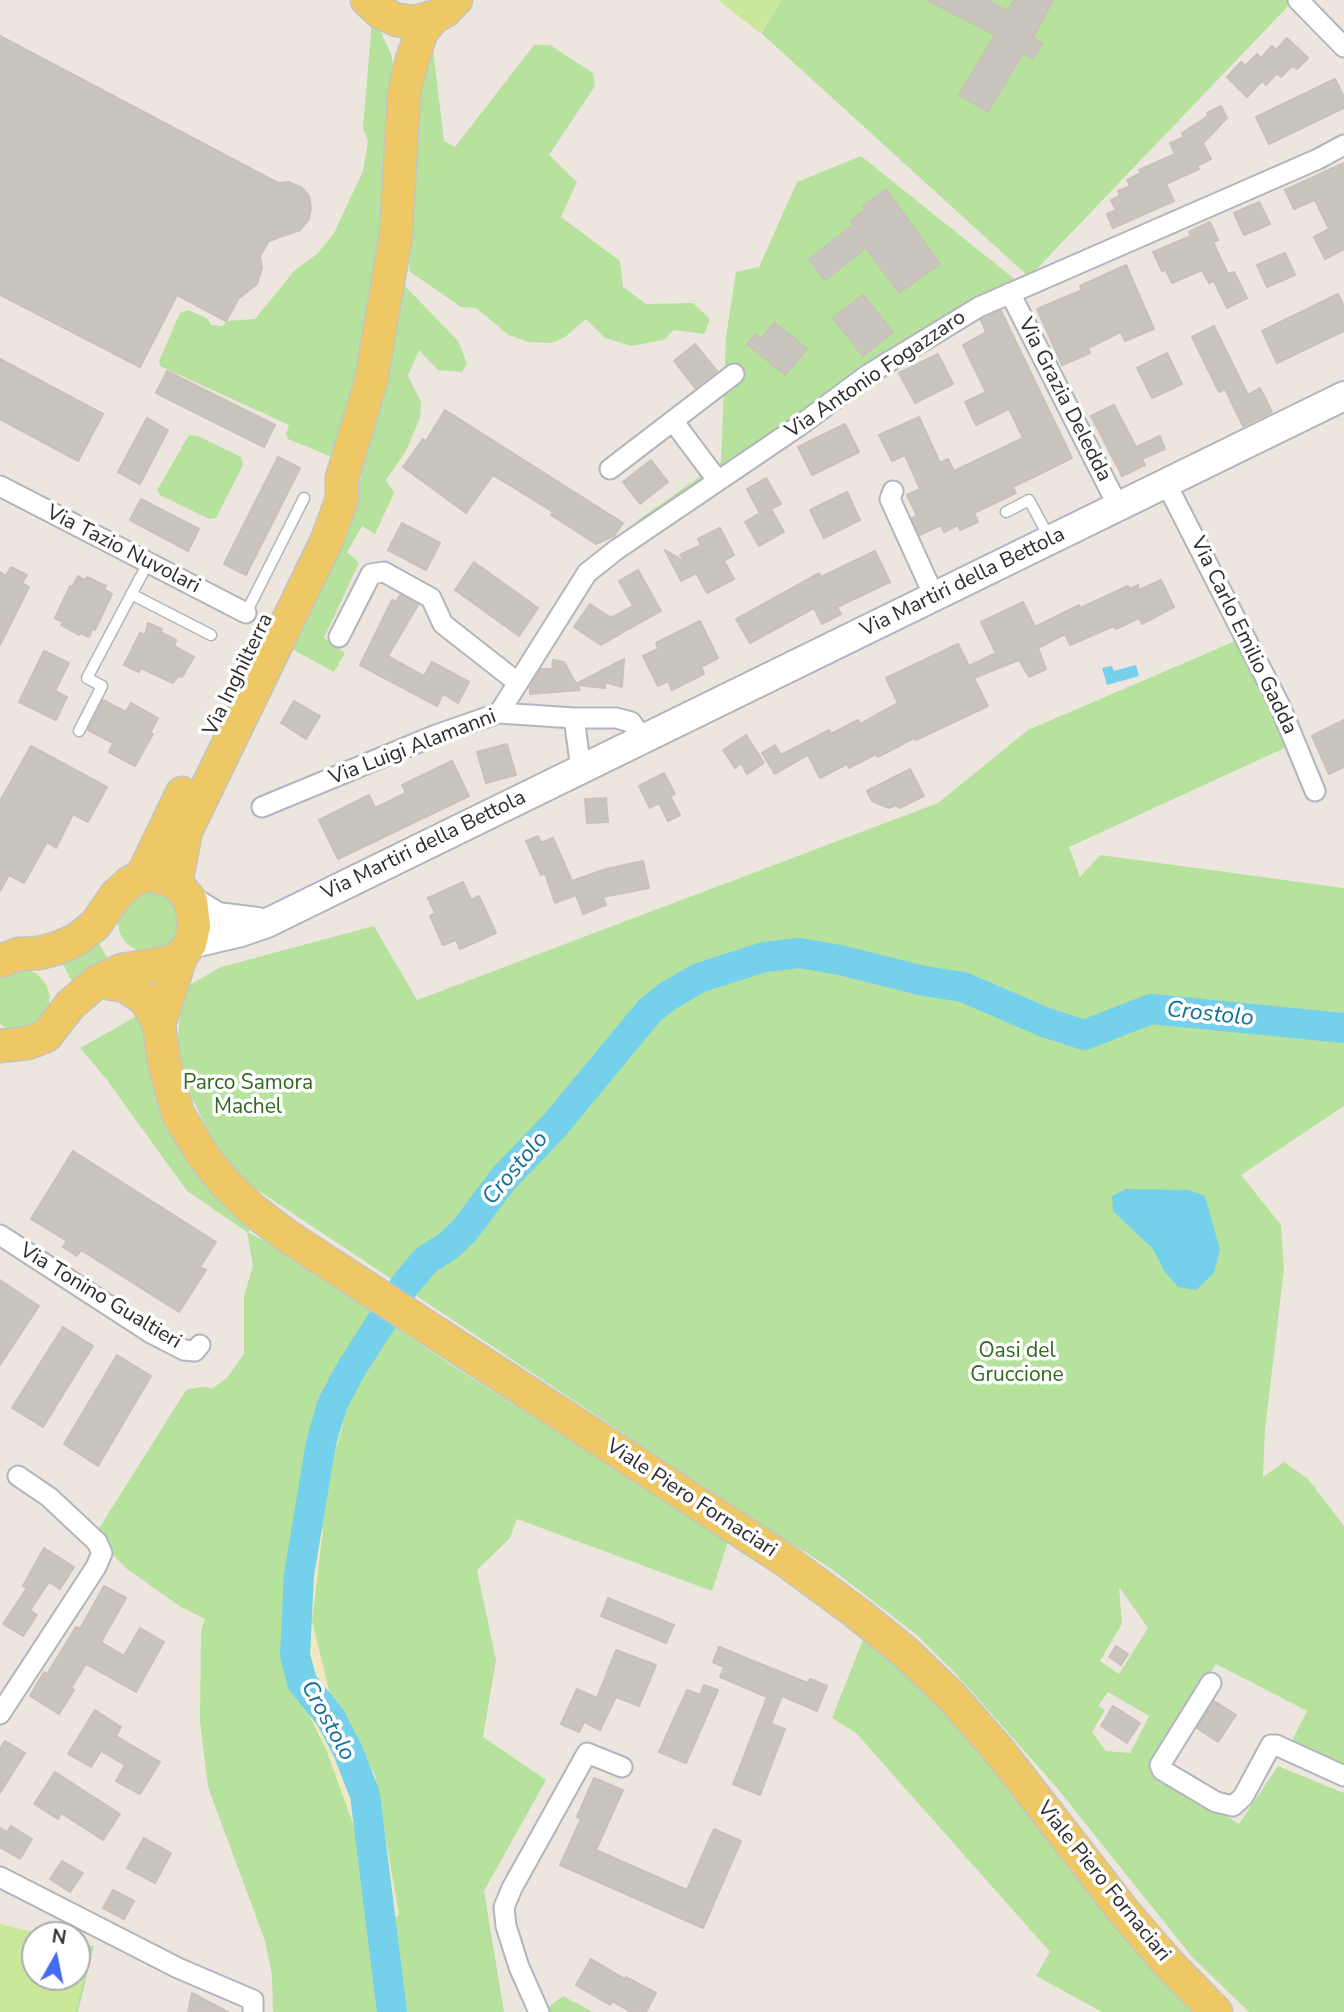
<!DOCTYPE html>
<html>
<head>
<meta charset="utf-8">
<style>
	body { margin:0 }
	#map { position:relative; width:1344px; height:2012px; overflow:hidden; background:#ede6df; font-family:"Nunito Sans",sans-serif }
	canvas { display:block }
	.north { position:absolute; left:21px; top:1921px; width:70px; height:70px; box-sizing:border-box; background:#fff; border:2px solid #ababab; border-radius:50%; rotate:9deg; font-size:19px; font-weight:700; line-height:28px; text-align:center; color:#2c2c2c }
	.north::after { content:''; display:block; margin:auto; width:24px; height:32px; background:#446bf5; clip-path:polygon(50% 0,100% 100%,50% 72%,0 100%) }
</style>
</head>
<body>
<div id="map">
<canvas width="1344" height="2012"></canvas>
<div class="north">N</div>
</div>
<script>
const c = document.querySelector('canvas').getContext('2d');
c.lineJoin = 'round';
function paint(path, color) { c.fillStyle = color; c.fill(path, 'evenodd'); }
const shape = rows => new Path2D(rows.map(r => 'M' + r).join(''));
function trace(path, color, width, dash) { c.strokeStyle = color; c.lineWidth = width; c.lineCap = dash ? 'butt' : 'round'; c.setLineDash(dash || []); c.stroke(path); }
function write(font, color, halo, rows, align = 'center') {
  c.font = font + ' "Nunito Sans",sans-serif'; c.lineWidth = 7; c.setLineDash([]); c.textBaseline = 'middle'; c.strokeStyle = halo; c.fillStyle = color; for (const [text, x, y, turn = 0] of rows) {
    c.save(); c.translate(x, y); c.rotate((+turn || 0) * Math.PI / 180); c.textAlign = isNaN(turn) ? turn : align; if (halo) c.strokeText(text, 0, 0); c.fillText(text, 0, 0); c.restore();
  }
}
const green = shape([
	[354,0,380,30,391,54,395,74,384,255,338,454,332,457,288,439,286,434,289,425,160,366,159,361,180,313,188,310,208,319,211,325,223,326,226,321,255,319,294,271,317,254,334,233,363,171,368,141,363,128,371,33,371,27,358,10],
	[781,0,1294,0,1029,277,761,33],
	[534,45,550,45,593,73,595,86,549,155,577,182,561,217,620,261,623,287,646,304,693,303,710,319,704,334,674,330,663,340,632,346,605,338,586,319,565,337,552,343,528,342,509,335,476,308,461,307,409,271,414,95,424,58,433,48,444,141,455,147],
	[861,156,1017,281,644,531,638,520,721,462,726,337,736,272,759,267,797,182],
	[405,286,458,341,467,363,462,372,438,370,419,350,408,376,421,402,420,418,406,451,386,480,394,493,375,534,362,526,347,552,359,563,324,638,345,653,334,672,292,649,352,515],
	[189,435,198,436,241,457,243,465,216,518,209,519,160,495,157,490],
	[1240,639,1289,746,1069,847,1080,877,1100,855,1344,888,1344,1106,1241,1175,1281,1225,1284,1269,1265,1430,1263,1477,1284,1462,1308,1479,1344,1526,1344,1769,1290,1744,1307,1711,1216,1664,1150,1768,1239,1824,1278,1766,1344,1793,1344,2012,1249,2012,1193,1958,1057,1788,956,1674,918,1636,833,1570,705,1488,241,1179,211,1138,191,1096,182,1068,178,1041,181,990,221,967,374,926,417,1000,938,803,1028,730],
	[1119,1587,1148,1628,1119,1674,1100,1661,1122,1624],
	[1108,1692,1149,1716,1130,1753,1106,1751,1092,1732,1105,1710,1098,1706],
	[146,889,172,897,183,922,172,945,149,953,138,951,127,944,120,934,118,922,119,911],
	[96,939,109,960,73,984,61,960],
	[25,968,37,974,46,984,50,997,48,1010,41,1021,19,1031,6,1028,0,1024,0,974],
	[144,1012,150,1044,257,1225,248,1232,280,1249,444,1360,728,1542,712,1591,517,1519,510,1538,477,1570,496,1660,483,1737,546,1780,484,1891,504,2012,273,2012,272,1975,265,1941,208,1787,200,1720,201,1631,205,1619,181,1607,127,1569,107,1549,98,1530,186,1390,200,1387,213,1388,227,1378,244,1354,244,1296,253,1266,247,1232,187,1191,107,1080,80,1048],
	[864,1637,917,1684,964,1732,1199,2012,1102,2012,1036,1976,1050,1952,856,1733,832,1718],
	[77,1942,94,1946,78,2012,75,2012,91,1947],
	[563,1996,593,2012,542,2012]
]);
const sand = shape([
	[332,1405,343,1423,338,1443,320,1464,311,1518,323,1530,312,1621,330,1694,375,1775,399,1915,382,1927,356,1832,326,1749,310,1717,295,1655,299,1575,321,1443]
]);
const pitch = shape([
	[718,0,781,0,760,33],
	[0,1924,45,1935,35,1935,35,1977,77,1977,77,1943,91,1947,75,2012,0,2012]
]);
const water = shape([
	[1136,665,1139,676,1107,685,1102,668,1112,666,1114,671],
	[1126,1189,1189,1190,1205,1196,1220,1250,1214,1273,1196,1290,1178,1287,1165,1272,1153,1249,1113,1211,1112,1196]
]);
const river = shape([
	[392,2012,365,1795,348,1751,330,1717,302,1682,295,1655,299,1575,321,1443,332,1405,351,1369,405,1285,426,1260,448,1246,464,1231,504,1178,555,1125,650,1010,668,996,699,978,764,957,800,953,840,960,924,981,963,987,1044,1022,1084,1035,1151,1009,1344,1028]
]);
const building = shape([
	[927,0,988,0,1007,11,1014,0,1053,0,1033,38,1042,44,1033,59,1023,53,988,112,959,95,995,35,927,0],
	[0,36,278,183,288,182,301,187,309,196,311,208,309,219,300,230,269,241,260,256,262,268,257,284,239,298,226,321,177,295,140,367,0,295,0,36],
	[1287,38,1308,58,1297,69,1292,66,1281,77,1277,73,1266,85,1262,81,1247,97,1227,77,1241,62,1245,66,1257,54,1261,58,1272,46,1276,50,1287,38],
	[1335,79,1344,97,1344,108,1269,144,1256,117,1335,79],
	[1221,106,1227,118,1203,143,1211,159,1197,166,1199,169,1166,184,1174,201,1113,228,1107,214,1116,210,1111,200,1120,196,1118,191,1130,186,1127,180,1141,173,1139,170,1175,154,1170,143,1184,137,1182,133,1208,116,1207,113,1221,106],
	[1344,163,1344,249,1325,259,1314,237,1329,229,1315,200,1294,209,1285,190,1344,163],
	[886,189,940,264,899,293,866,248,825,280,809,259,853,225,850,221,865,209,863,206,886,189],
	[1259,202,1270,224,1244,235,1234,213,1259,202],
	[1210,222,1218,240,1213,242,1228,274,1234,272,1247,298,1227,308,1214,281,1209,283,1202,270,1172,283,1166,270,1162,271,1153,252,1191,236,1189,232,1210,222],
	[1285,253,1295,275,1267,287,1257,265,1285,253],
	[1126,265,1154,329,1125,341,1121,332,1088,348,1090,353,1062,365,1037,309,1082,290,1080,286,1126,265],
	[1338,294,1344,306,1344,331,1277,363,1262,331,1338,294],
	[863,295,893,332,863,356,833,318,863,295],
	[1001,311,1072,458,1013,487,1016,493,974,513,978,522,960,530,958,525,944,532,941,525,920,535,912,518,917,516,907,495,920,489,905,455,892,461,879,435,919,417,940,463,948,459,954,471,1023,438,1009,409,976,425,965,402,986,392,963,345,986,332,981,320,1001,311],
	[775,323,807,349,785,375,747,344,756,334,761,338,775,323],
	[1214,326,1248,395,1260,388,1272,412,1243,426,1225,389,1219,392,1192,337,1214,326],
	[695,344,717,371,695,388,674,361,695,344],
	[1167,353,1182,384,1152,398,1137,368,1167,353],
	[938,354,953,384,915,403,899,373,938,354],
	[0,359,103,414,78,461,0,419,0,359],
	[167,371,275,425,264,447,156,393,167,371],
	[1114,405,1136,447,1160,436,1165,449,1142,459,1145,465,1122,476,1091,416,1114,405],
	[445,410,623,523,614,536,596,544,551,515,553,512,493,475,466,513,403,467,423,439,426,441,445,410],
	[147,418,168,430,140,484,118,472,147,418],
	[845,424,859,452,812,475,798,447,845,424],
	[278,457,300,468,246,575,224,564,278,457],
	[651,460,668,482,640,504,623,482,651,460],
	[766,478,781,504,771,509,784,532,759,546,745,522,760,513,747,489,766,478],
	[847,492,860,520,824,538,810,510,847,492],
	[141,499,199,529,188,551,130,520,141,499],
	[402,523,440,543,426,570,388,550,402,523],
	[720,528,734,555,724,561,734,579,707,593,696,573,681,581,665,550,687,563,680,555,701,545,698,539,720,528],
	[875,551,890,582,837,607,841,614,822,624,814,608,750,643,736,619,819,573,821,577,875,551],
	[474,562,538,608,519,636,455,590,474,562],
	[11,567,27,575,22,583,29,587,0,645,0,572,6,576,11,567],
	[638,570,661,611,629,629,627,625,627,630,601,645,574,627,590,604,611,618,633,606,619,581,638,570],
	[78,576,85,580,87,577,106,586,104,589,112,594,95,630,93,628,89,637,81,633,79,635,61,625,63,622,55,618,70,586,72,587,78,576],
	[1161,580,1174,607,1142,624,1139,618,1116,629,1114,626,1070,645,1065,634,1038,648,1046,669,1029,677,1019,660,974,678,988,706,916,740,914,738,878,757,876,754,849,768,847,764,820,778,808,755,775,774,762,753,775,745,781,755,829,730,831,734,858,720,860,724,898,703,886,678,958,644,969,666,996,653,981,622,1023,602,1035,627,1079,605,1080,608,1128,586,1130,589,1138,585,1139,590,1161,580],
	[400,595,418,605,388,656,424,676,432,662,469,682,458,703,443,694,437,706,360,665,392,600,396,602,400,595],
	[700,621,718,658,701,667,704,674,672,690,668,681,658,686,643,656,658,649,656,643,700,621],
	[148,623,162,629,160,632,176,640,174,646,194,657,182,677,178,676,173,683,141,668,139,672,124,665,140,633,145,635,148,623],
	[44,651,69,663,55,691,67,697,56,720,19,702,44,651],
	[624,659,622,687,605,682,605,688,577,685,580,690,530,694,530,687,541,669,552,669,553,660,564,662,576,684,624,659],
	[103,700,126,712,131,703,158,718,150,733,153,734,135,766,109,752,113,743,88,730,103,700],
	[294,701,320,716,306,739,281,723,294,701],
	[1344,720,1344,767,1329,774,1312,736,1344,720],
	[746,735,764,763,747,774,741,763,735,768,723,750,746,735],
	[507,744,516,775,486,783,477,752,507,744],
	[31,746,107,787,88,822,73,814,56,848,47,842,24,883,9,875,0,891,0,801,31,746],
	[452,761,469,796,338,859,319,820,369,795,375,808,406,793,402,785,452,761],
	[910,769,924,796,899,808,896,805,889,808,872,801,867,791,910,769],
	[664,773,675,794,670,796,680,815,668,821,659,803,650,808,639,786,664,773],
	[606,798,608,822,587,823,585,799,606,798],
	[538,836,541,843,553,838,572,881,606,869,643,861,649,888,603,897,606,905,583,914,576,895,555,903,545,873,541,875,526,841,538,836],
	[463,882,471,900,479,896,496,933,460,949,456,940,443,945,430,916,435,913,428,898,463,882],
	[73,1151,216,1242,200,1267,206,1270,179,1312,81,1250,77,1256,63,1247,67,1241,31,1219,73,1151],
	[0,1280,39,1306,0,1365,0,1280],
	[63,1327,93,1346,43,1427,12,1408,63,1327],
	[117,1355,151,1376,98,1466,64,1444,117,1355],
	[44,1548,74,1567,60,1589,49,1582,30,1610,37,1615,23,1636,3,1624,27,1588,23,1586,44,1548],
	[104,1586,126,1598,101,1642,124,1656,140,1628,164,1642,136,1692,86,1664,71,1688,74,1690,59,1714,30,1696,44,1672,47,1674,76,1627,80,1629,104,1586],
	[608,1598,674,1625,666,1643,601,1616,608,1598],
	[1116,1646,1128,1654,1121,1665,1109,1657,1116,1646],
	[719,1647,808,1683,810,1679,827,1686,817,1711,782,1696,771,1724,785,1729,760,1795,733,1784,767,1697,720,1677,724,1667,713,1662,719,1647],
	[616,1650,656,1665,639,1706,616,1697,600,1730,584,1722,579,1732,561,1724,577,1689,597,1698,616,1650],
	[704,1685,718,1690,686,1763,659,1752,687,1690,700,1695,704,1685],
	[1214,1701,1236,1715,1218,1742,1197,1728,1214,1701],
	[1113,1706,1140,1723,1127,1743,1101,1726,1113,1706],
	[95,1710,121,1727,116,1736,160,1762,140,1794,116,1781,125,1765,101,1751,91,1767,68,1754,95,1710],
	[5,1741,25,1753,0,1793,0,1749,5,1741],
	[55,1772,120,1814,103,1840,61,1813,58,1819,34,1804,55,1772],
	[594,1778,623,1790,596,1850,687,1890,714,1829,741,1841,703,1928,560,1865,581,1819,577,1817,594,1778],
	[11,1826,32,1839,20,1859,0,1847,0,1828,7,1832,11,1826],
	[144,1838,171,1853,155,1883,127,1868,144,1838],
	[62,1861,83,1873,70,1892,50,1879,62,1861],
	[113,1890,134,1901,124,1919,103,1908,113,1890],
	[591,1959,625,1979,626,1977,656,1993,646,2012,631,2012,612,2001,610,2005,576,1985,591,1959],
	[192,1993,228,2012,188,2012,192,1993]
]);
const lane = shape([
	[1006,512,1029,500,1050,539],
	[131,594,211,635],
	[246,613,304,498],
	[79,731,102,686,87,678,148,563]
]);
const street = shape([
	[1298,0,1344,47],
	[1010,293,1118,506],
	[673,421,718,481],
	[610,469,734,374],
	[1166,483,1280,706,1315,791],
	[0,486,246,613],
	[893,491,890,499,934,596],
	[339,637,371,574,384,572,431,598,443,624,517,682],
	[499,713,587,573,616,550,799,426,869,374,979,307,1318,159,1344,145],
	[574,718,581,769],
	[262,807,436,735,499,713,574,718,616,718,631,722,643,739],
	[0,1235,151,1333,184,1350,195,1351,200,1345],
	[1211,1683,1160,1765,1162,1770,1216,1802,1233,1806,1243,1797,1271,1745,1276,1745,1344,1776],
	[0,1714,96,1567,102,1553,97,1542,49,1497,18,1476],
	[0,1877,178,1968,253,2000,253,2012],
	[539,2012,519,1967,506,1926,504,1907,512,1888,587,1753,622,1767]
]);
const secondary = shape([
	[191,901,217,917,257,922],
	[190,944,241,932,267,923,1344,396]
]);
const primary = shape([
	[367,0,380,12,397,20,415,22,434,17,445,11,456,0],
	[142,876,182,793],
	[176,883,186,831,327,540,342,499,342,478,371,381,396,235,404,94,412,60,422,31,434,17],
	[181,956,159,1024,164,1062,178,1114,204,1157,226,1184,253,1210,287,1236,782,1558,853,1610,904,1651,952,1697,1000,1752,1125,1913,1167,1962,1216,2012],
	[0,961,19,954,39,953,58,948,76,940,95,925,116,895,129,883,142,876,152,875,176,883,191,901,194,926,190,944,181,956,170,962,122,970,98,981,71,1004,46,1036,28,1043,0,1046],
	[98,981,125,986,145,999,159,1024]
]);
const streetNames = [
	["Via Antonio Fogazzaro",876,375,-34],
	["Via Grazia Deledda",1064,400,63],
	["Via Tazio Nuvolari",123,550,27],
	["Via Martiri della Bettola",963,583,-26],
	["Via Carlo Emilio Gadda",1243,636,64],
	["Via Inghilterra",239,675,-64],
	["Via Luigi Alamanni",413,748,-21],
	["Via Martiri della Bettola",424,846,-26],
	["Via Tonino Gualtieri",100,1297,31],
	["Viale Piero Fornaciari",691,1499,33],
	["Viale Piero Fornaciari",1103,1882,51]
];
const parkNames = [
	["Parco Samora",248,1084],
	["Machel",248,1108],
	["Oasi del",1017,1352],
	["Gruccione",1017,1376]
];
const waterNames = [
	["Crostolo",1210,1015,6],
	["Crostolo",516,1169,-50],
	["Crostolo",327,1721,61]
];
paint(green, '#b7e29d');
paint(sand, '#f1e8c3');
paint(pitch, '#c9e899');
paint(water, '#75d0eb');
trace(river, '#75d0eb', 30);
paint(building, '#c9c4bd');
trace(building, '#c8c2b8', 2);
trace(lane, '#b2b5bf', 13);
trace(street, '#b2b5bf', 23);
trace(secondary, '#b2b5bf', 32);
trace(primary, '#c4c4c4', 35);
trace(lane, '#fff', 10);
trace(street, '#fff', 19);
trace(secondary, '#fff', 28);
trace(primary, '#edc864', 32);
write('21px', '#2c2c2c', '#fff', streetNames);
write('21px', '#2f681d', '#fff', parkNames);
write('italic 23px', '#126f9a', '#fff', waterNames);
</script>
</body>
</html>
